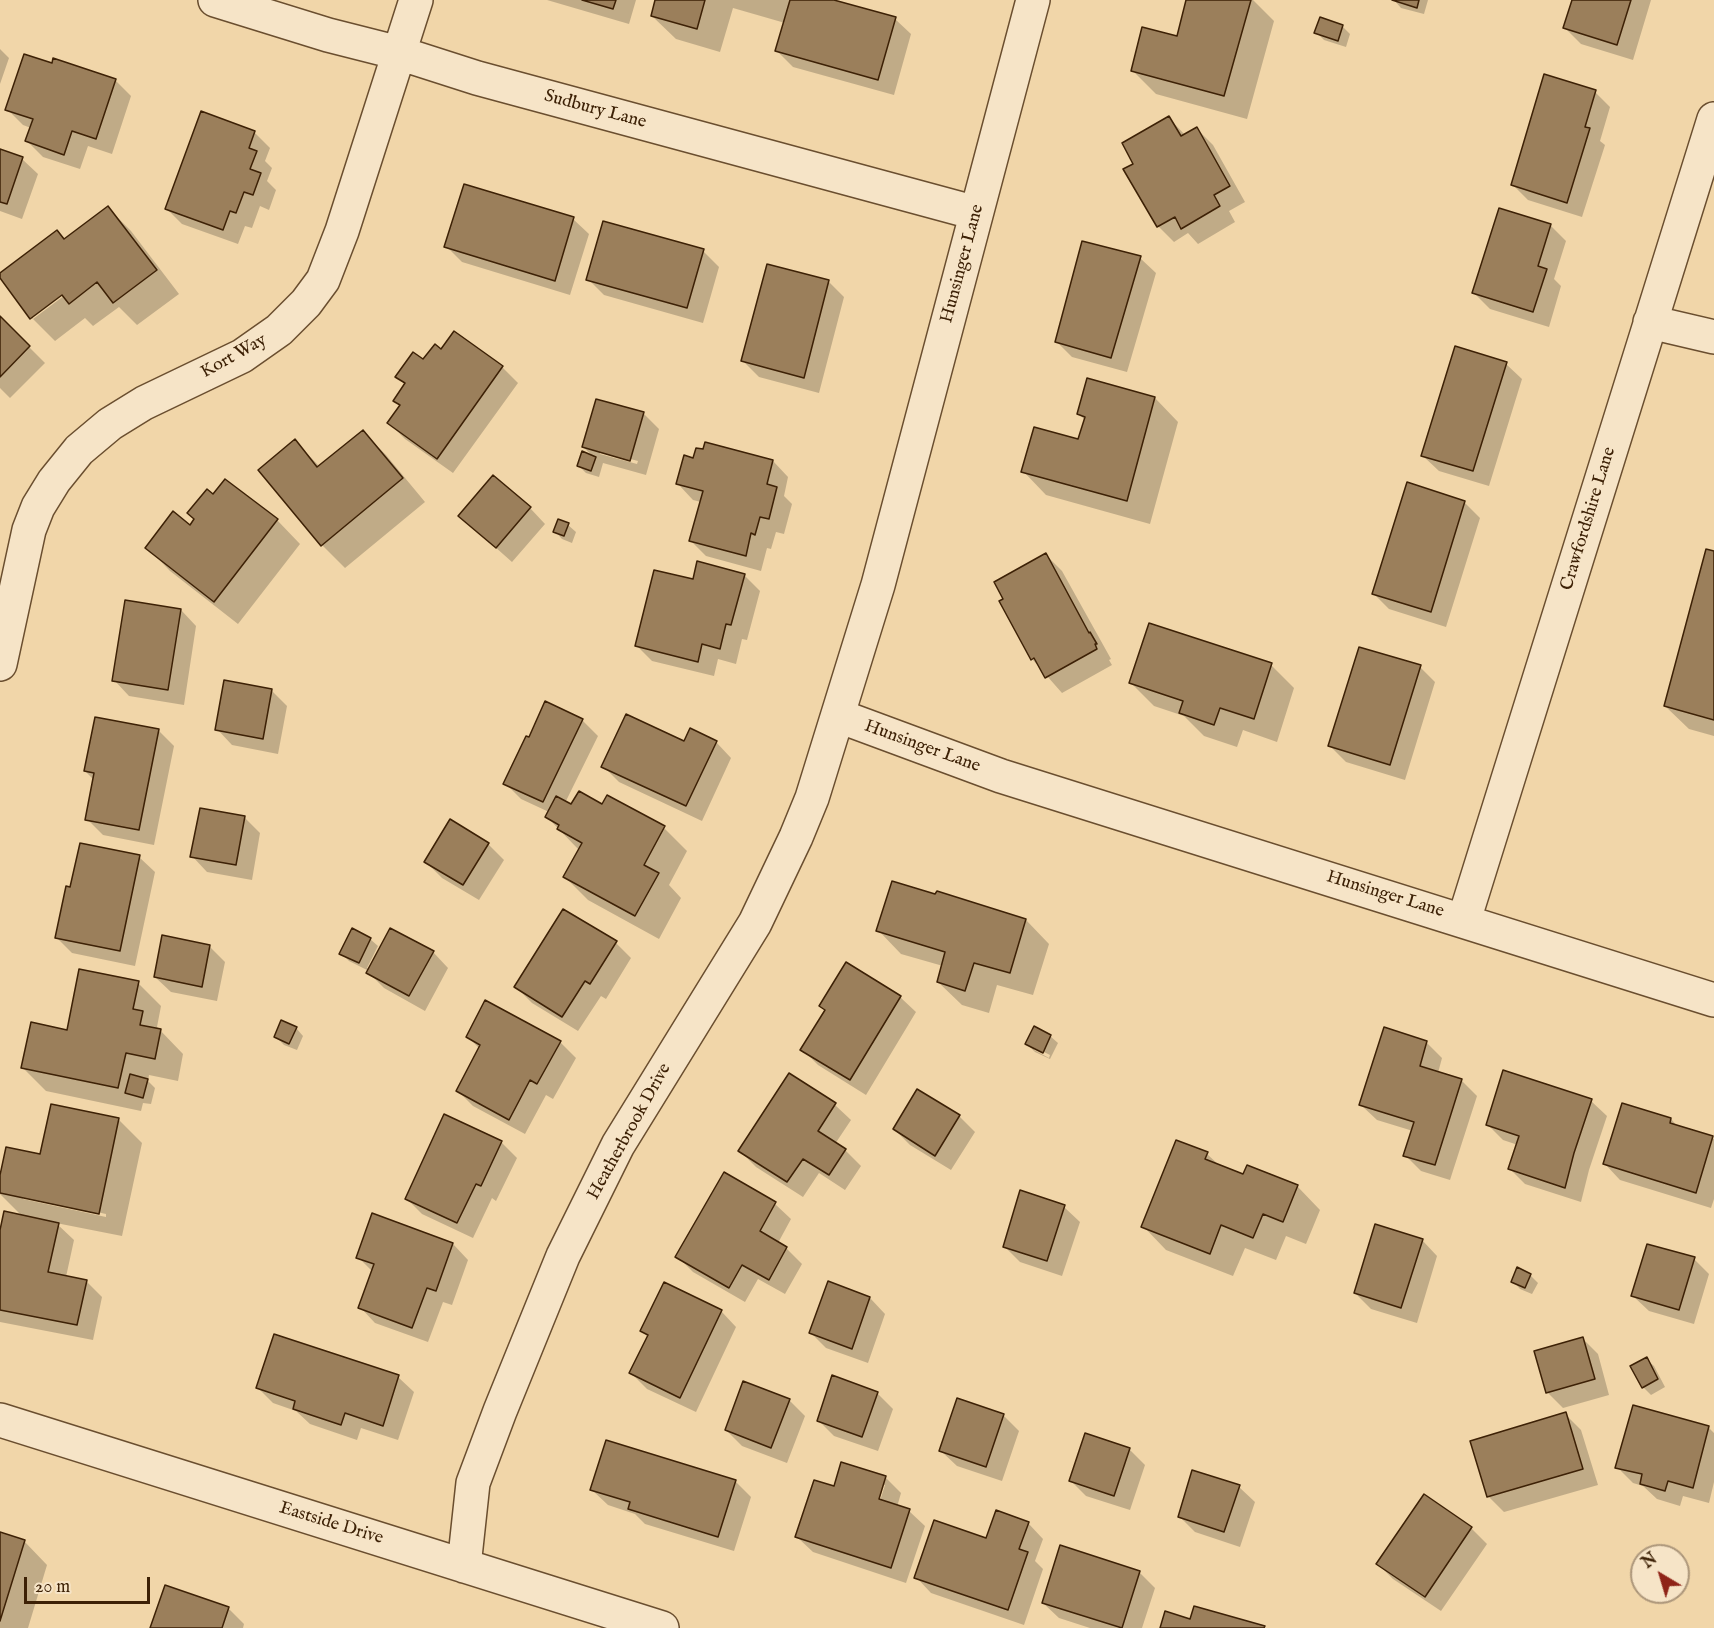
<!DOCTYPE html>
<html>
<head>
<meta charset="utf-8">
<style>
	body { margin:0 }
	#map { position:relative; width:1714px; height:1628px; overflow:hidden; background:#f1d6a9; font-family:"IM FELL English",serif }
	canvas { display:block }
	.north { position:absolute; left:1630px; top:1544px; width:60px; height:60px; box-sizing:border-box; background:#f6e4c7; border:2px solid #ac967a; border-radius:50%; rotate:322deg; font-size:16px; font-weight:700; line-height:24px; text-align:center; color:#3d2106 }
	.north::after { content:''; display:block; margin:auto; width:21px; height:27px; background:#8f2418; clip-path:polygon(50% 0,100% 100%,50% 72%,0 100%) }
	.scale { position:absolute; left:24px; top:1577px; width:126px; height:27px; box-sizing:border-box; border:3px solid #3d2106; border-top:0; padding-left:8px; font-size:18px; line-height:21px; white-space:nowrap; color:#3d2106; -webkit-text-stroke:4px #f6e4c7; paint-order:stroke }
</style>
</head>
<body>
<div id="map">
<canvas width="1714" height="1628"></canvas>
<div class="north">N</div>
<div class="scale">20 m</div>
</div>
<script>
const c = document.querySelector('canvas').getContext('2d');
c.lineJoin = 'round';
function paint(path, color) { c.fillStyle = color; c.fill(path, 'evenodd'); }
const shape = rows => new Path2D(rows.map(r => 'M' + r).join(''));
function trace(path, color, width, dash) { c.strokeStyle = color; c.lineWidth = width; c.lineCap = dash ? 'butt' : 'round'; c.setLineDash(dash || []); c.stroke(path); }
function write(font, color, halo, rows, align = 'center') {
  c.font = font + ' "IM FELL English",serif'; c.lineWidth = 4.5; c.setLineDash([]); c.textBaseline = 'middle'; c.strokeStyle = halo; c.fillStyle = color; for (const [text, x, y, turn = 0] of rows) {
    c.save(); c.translate(x, y); c.rotate((+turn || 0) * Math.PI / 180); c.textAlign = isNaN(turn) ? turn : align; if (halo) c.strokeText(text, 0, 0); c.fillText(text, 0, 0); c.restore();
  }
}
const shadow = shape([
	[547,0,636,0,629,24],
	[657,0,828,0,895,19,911,34,894,95,793,67,777,51,785,23,733,8,720,52,676,39,652,16],
	[1188,0,1253,0,1274,21,1247,119,1156,94,1132,70,1178,38],
	[1394,0,1428,0,1424,14,1401,8],
	[1574,0,1651,0,1633,60,1581,44,1565,28],
	[1321,19,1343,27,1350,34,1346,47,1324,40,1316,32],
	[0,49,9,58,0,84],
	[53,65,115,80,131,96,112,154,88,146,80,169,43,157,27,141,31,128,23,125,7,109],
	[1595,92,1610,107,1600,141,1605,145,1582,217,1528,200,1513,185],
	[1169,118,1185,135,1197,129,1213,145,1245,202,1229,211,1235,222,1198,244,1188,233,1174,242,1158,226],
	[254,132,270,148,265,161,272,168,267,181,276,190,269,210,260,206,252,228,245,226,238,244,182,224,167,209],
	[0,151,22,159,38,174,22,219,0,211],
	[108,208,131,231,179,294,137,325,119,307,93,326,85,318,55,341,32,318,0,275,57,232,65,240],
	[67,289,69,292,33,319,33,315],
	[573,219,589,234,570,295,462,262,446,246],
	[1550,225,1566,241,1554,279,1561,286,1549,327,1490,309,1474,293],
	[703,251,719,267,703,323,604,295,588,279],
	[1140,258,1156,273,1127,372,1072,357,1057,342],
	[829,282,844,297,819,393,759,377,743,361],
	[0,318,45,363,10,398,0,388],
	[454,333,502,367,518,383,453,473,405,439,389,423,401,406,395,400,406,385,397,377,442,351],
	[1506,364,1522,379,1489,486,1439,471,1423,456],
	[1088,380,1155,398,1178,422,1150,524,1046,495,1023,471,1080,441,1085,420,1079,414],
	[597,400,644,414,659,429,646,475,603,463,599,477,586,473,579,466,595,458,583,447],
	[600,451,638,461,637,464,600,454],
	[363,432,386,455,425,502,345,568,322,545,295,441,320,467],
	[773,461,788,477,784,496,792,504,784,534,776,532,771,549,767,548,761,571,706,556,691,541,701,502,693,500,678,484],
	[213,496,277,520,300,544,238,624,170,571,147,547,190,527],
	[1464,502,1480,518,1446,627,1389,609,1374,594],
	[530,508,545,524,512,562,460,516],
	[558,521,568,525,576,532,572,543,562,539,555,531],
	[1714,552,1714,736,1689,729,1665,706],
	[1046,555,1062,571,1111,659,1109,660,1112,665,1062,693,1032,659],
	[744,575,760,591,747,640,742,639,736,664,718,659,714,676,652,661,636,645,694,581],
	[181,610,196,626,184,705,129,696,114,680],
	[1271,665,1294,688,1277,742,1243,730,1237,747,1204,736,1184,716,1154,706,1131,683],
	[1420,667,1435,682,1405,780,1346,762,1330,746],
	[271,690,287,706,278,754,232,745,217,729],
	[546,703,583,721,598,736,565,803,572,806,602,806,664,828,687,851,669,885,681,898,659,939,588,900,565,877,579,850,547,817,549,812,521,799,505,783,529,739],
	[158,730,174,746,154,845,103,835,87,819,94,780,85,771],
	[716,742,731,758,702,821,619,782,603,766,684,743],
	[201,810,245,818,260,833,252,880,207,872,192,856],
	[488,844,504,860,479,900,442,878,426,862],
	[139,857,155,872,135,966,72,953,56,937,71,888],
	[1026,920,1049,944,1033,995,997,985,989,1013,962,1005,938,982,943,966,901,954,878,930],
	[370,939,378,946,367,968,370,969,433,952,448,968,425,1011,384,988,368,972,369,971,349,961,341,953],
	[616,943,631,958,606,999,601,996,578,1031,532,1003,516,987],
	[209,946,225,962,217,1001,171,992,155,977],
	[138,983,161,1006,157,1027,183,1054,178,1081,149,1075,148,1081,155,1088,151,1104,143,1103,141,1111,46,1091,23,1068,68,1031],
	[900,997,916,1012,866,1095,818,1065,802,1049,826,1011],
	[296,1028,303,1036,297,1050,284,1045,276,1037],
	[1385,1029,1427,1043,1442,1058,1438,1073,1461,1080,1477,1096,1450,1180,1421,1171,1405,1155,1413,1131,1377,1120,1361,1105],
	[1050,1036,1058,1043,1050,1059,1035,1052,1027,1044],
	[1034,1047,1050,1055,1049,1058,1034,1050],
	[468,1037,560,1042,576,1058,553,1099,546,1095,525,1134,473,1106,458,1091,480,1049],
	[1591,1101,1607,1116,1589,1170,1581,1202,1525,1184,1509,1168,1518,1145,1503,1140,1487,1124],
	[835,1105,851,1120,835,1144,845,1150,861,1166,845,1190,819,1173,803,1197,756,1167,740,1151],
	[959,1116,975,1132,951,1170,910,1145,894,1129],
	[118,1119,142,1143,122,1236,56,1223,74,1240,66,1277,86,1281,102,1297,93,1340,0,1322,0,1238,23,1217,0,1194,0,1182,41,1156],
	[23,1196,106,1214,106,1217,23,1199],
	[1671,1119,1678,1127,1714,1139,1714,1199,1711,1208,1620,1180,1605,1164],
	[501,1142,517,1158,496,1201,492,1198,473,1238,422,1214,406,1198],
	[1207,1154,1220,1166,1244,1176,1297,1186,1320,1210,1306,1244,1286,1236,1276,1260,1245,1248,1233,1276,1166,1250,1143,1226],
	[724,1174,775,1204,791,1219,778,1243,786,1248,802,1264,785,1294,758,1279,745,1302,693,1272,677,1256],
	[1064,1207,1080,1222,1062,1276,1020,1262,1004,1246],
	[373,1215,453,1244,468,1260,452,1305,443,1302,428,1342,375,1323,360,1307,373,1272,358,1257],
	[1422,1240,1437,1256,1417,1323,1371,1309,1355,1293],
	[1694,1259,1709,1274,1694,1324,1649,1311,1633,1296],
	[1530,1275,1538,1283,1532,1294,1520,1289,1513,1281],
	[828,1283,870,1298,885,1314,868,1363,826,1348,810,1332],
	[721,1311,736,1327,696,1412,647,1389,631,1373,648,1337,642,1331],
	[1582,1338,1598,1354,1609,1395,1563,1408,1547,1392],
	[1646,1359,1654,1366,1665,1387,1651,1395,1643,1387],
	[398,1377,414,1392,398,1440,361,1428,357,1440,310,1424,296,1411,273,1403,257,1387],
	[877,1393,893,1409,878,1451,834,1436,818,1420],
	[789,1400,805,1416,787,1463,742,1446,726,1430],
	[1565,1414,1581,1430,1598,1485,1504,1512,1489,1497,1472,1442],
	[1003,1415,1019,1431,1002,1481,957,1466,941,1451],
	[1709,1428,1714,1433,1714,1482,1709,1503,1683,1496,1680,1506,1657,1499,1643,1486,1633,1483,1617,1467],
	[1129,1449,1145,1465,1130,1510,1086,1496,1070,1480],
	[885,1477,901,1493,897,1507,909,1511,925,1526,906,1583,813,1552,797,1537,835,1488],
	[882,1485,885,1485,878,1507,875,1506],
	[735,1481,751,1497,734,1551,645,1524,635,1514,608,1505,592,1490],
	[1239,1487,1255,1502,1240,1547,1195,1532,1180,1517],
	[1424,1496,1471,1528,1487,1544,1441,1611,1393,1579,1378,1564],
	[1028,1523,1043,1539,1035,1561,1043,1569,1024,1625,931,1593,916,1577,986,1540],
	[0,1534,24,1541,47,1565,28,1628,0,1628],
	[1139,1572,1155,1588,1142,1628,1090,1628,1059,1618,1043,1603],
	[228,1608,244,1624,243,1628,152,1628]
]);
const building = shape([
	[582,0,616,0,613,9,582,0],
	[655,0,705,0,697,29,651,16,655,0],
	[790,0,834,0,896,17,878,80,775,51,790,0],
	[1186,0,1251,0,1224,96,1131,71,1142,27,1177,36,1186,0],
	[1392,0,1419,0,1417,8,1392,0],
	[1572,0,1631,0,1617,45,1563,28,1572,0],
	[1320,17,1343,25,1338,41,1314,33,1320,17],
	[24,54,52,63,53,58,116,79,96,139,72,131,64,155,25,141,33,119,5,110,24,54],
	[1544,74,1596,90,1585,127,1590,128,1567,203,1511,185,1544,74],
	[201,111,255,131,249,148,257,151,250,169,261,173,253,195,244,192,236,213,230,211,223,230,165,209,201,111],
	[1169,116,1181,136,1197,127,1230,186,1214,195,1220,206,1181,229,1175,217,1157,227,1123,169,1133,164,1122,143,1169,116],
	[0,149,23,157,7,204,0,202,0,149],
	[464,184,574,217,555,281,444,247,464,184],
	[108,206,157,270,113,303,97,282,69,304,62,295,30,319,0,278,0,273,57,230,64,239,108,206],
	[1499,208,1551,224,1538,266,1547,269,1533,312,1472,293,1499,208],
	[603,221,704,249,687,308,586,280,603,221],
	[1082,241,1141,256,1111,358,1055,342,1082,241],
	[767,264,829,280,804,378,741,361,767,264],
	[0,316,30,346,0,377,0,316],
	[454,331,503,366,437,459,387,423,400,405,393,401,405,383,395,377,413,352,423,359,435,344,441,349,454,331],
	[1455,346,1507,362,1473,471,1421,456,1455,346],
	[1087,378,1155,397,1127,501,1021,472,1034,427,1078,439,1085,417,1077,414,1087,378],
	[596,399,644,412,630,461,582,447,596,399],
	[363,430,403,478,321,546,258,470,295,439,317,467,363,430],
	[705,442,773,460,767,484,777,487,769,519,760,517,755,535,751,533,746,556,689,541,703,491,676,484,684,455,693,458,696,448,703,449,705,442],
	[582,451,596,457,591,471,577,466,582,451],
	[493,475,531,507,496,548,458,516,493,475],
	[225,479,278,519,214,602,145,548,173,511,190,525,194,519,187,513,207,489,213,494,225,479],
	[1407,482,1465,501,1431,612,1372,594,1407,482],
	[558,519,569,523,564,536,553,532,558,519],
	[1706,549,1714,551,1714,720,1664,706,1706,549],
	[1046,553,1089,633,1090,632,1097,644,1095,644,1097,649,1045,678,1034,658,1031,660,999,601,1003,599,994,582,1046,553],
	[697,561,745,574,731,625,726,624,720,649,702,644,698,662,635,646,654,570,693,579,697,561],
	[125,600,181,609,168,690,112,681,125,600],
	[1149,623,1272,663,1254,719,1220,708,1214,725,1179,713,1183,701,1129,683,1149,623],
	[1359,647,1421,665,1390,765,1328,746,1359,647],
	[224,680,272,689,263,739,215,730,224,680],
	[545,701,583,719,543,802,503,784,526,736,529,737,545,701],
	[626,714,684,741,690,728,717,741,686,806,601,767,626,714],
	[95,717,159,729,139,830,85,820,94,773,84,771,95,717],
	[579,791,602,804,607,795,665,826,644,865,659,873,635,916,563,877,582,843,557,829,559,825,545,817,556,796,571,804,579,791],
	[200,808,245,816,236,865,190,857,200,808],
	[450,819,489,843,463,885,424,862,450,819],
	[80,843,140,855,120,951,55,938,66,886,70,887,80,843],
	[892,881,935,894,937,891,1026,919,1010,973,974,963,965,991,937,982,945,952,876,931,892,881],
	[563,909,617,941,590,984,585,981,562,1017,514,987,563,909],
	[352,928,371,938,359,963,339,954,352,928],
	[390,928,434,951,409,996,366,973,390,928],
	[162,935,210,945,202,987,154,977,162,935],
	[846,962,901,996,850,1080,800,1050,825,1010,819,1006,846,962],
	[79,969,139,981,133,1009,143,1011,140,1025,161,1029,155,1059,126,1053,118,1088,21,1068,31,1022,67,1030,79,969],
	[485,1000,561,1041,537,1084,530,1080,509,1120,456,1091,480,1045,466,1037,485,1000],
	[281,1020,297,1027,289,1044,274,1037,281,1020],
	[1034,1026,1051,1035,1043,1053,1025,1044,1034,1026],
	[1384,1027,1427,1041,1420,1066,1462,1079,1435,1165,1403,1156,1414,1122,1359,1105,1384,1027],
	[1503,1070,1592,1099,1574,1153,1565,1188,1508,1169,1519,1136,1486,1125,1503,1070],
	[789,1073,836,1103,818,1131,846,1149,829,1175,803,1159,787,1182,738,1151,789,1073],
	[130,1074,148,1079,143,1098,125,1093,130,1074],
	[917,1089,960,1115,935,1156,893,1129,917,1089],
	[1622,1103,1671,1118,1670,1123,1713,1136,1696,1193,1603,1164,1622,1103],
	[51,1104,119,1118,99,1214,0,1193,0,1175,6,1147,40,1154,51,1104],
	[444,1114,502,1141,481,1186,476,1184,457,1223,405,1199,444,1114],
	[1176,1140,1208,1152,1205,1159,1243,1174,1247,1165,1298,1185,1283,1222,1263,1214,1253,1238,1221,1225,1210,1254,1141,1227,1176,1140],
	[724,1172,776,1202,760,1231,787,1247,769,1280,742,1265,729,1288,675,1257,724,1172],
	[1020,1190,1065,1205,1047,1261,1003,1247,1020,1190],
	[4,1211,59,1223,48,1272,87,1280,77,1325,0,1310,0,1230,4,1211],
	[372,1213,453,1243,436,1291,427,1288,412,1328,358,1308,374,1264,356,1258,372,1213],
	[1375,1224,1423,1239,1401,1308,1354,1293,1375,1224],
	[1647,1244,1695,1257,1679,1310,1631,1296,1647,1244],
	[1517,1267,1531,1274,1525,1288,1511,1282,1517,1267],
	[828,1281,870,1297,852,1349,809,1333,828,1281],
	[664,1282,722,1310,680,1398,629,1373,648,1335,640,1331,664,1282],
	[274,1334,399,1375,383,1426,345,1413,341,1425,293,1409,295,1401,256,1388,274,1334],
	[1583,1337,1595,1379,1546,1393,1534,1351,1583,1337],
	[1647,1357,1658,1379,1642,1388,1630,1366,1647,1357],
	[832,1375,878,1392,862,1437,817,1421,832,1375],
	[743,1381,790,1399,771,1448,725,1430,743,1381],
	[957,1398,1004,1414,986,1467,939,1451,957,1398],
	[1633,1405,1709,1426,1693,1488,1668,1481,1665,1491,1640,1484,1642,1474,1615,1468,1633,1405],
	[1566,1412,1583,1469,1487,1497,1470,1441,1566,1412],
	[1085,1433,1130,1448,1114,1496,1069,1481,1085,1433],
	[606,1440,736,1480,718,1537,628,1509,630,1502,590,1490,606,1440],
	[841,1462,886,1476,879,1499,910,1509,891,1568,795,1537,814,1480,834,1486,841,1462],
	[1192,1470,1240,1485,1224,1532,1178,1517,1192,1470],
	[1424,1494,1472,1527,1425,1597,1376,1564,1424,1494],
	[996,1510,1029,1522,1019,1549,1028,1552,1008,1610,914,1578,934,1520,986,1538,996,1510],
	[0,1532,25,1540,0,1621,0,1532],
	[1060,1545,1140,1571,1122,1628,1042,1603,1060,1545],
	[165,1585,229,1607,222,1628,150,1628,165,1585],
	[1194,1606,1265,1626,1264,1628,1160,1628,1165,1611,1190,1619,1194,1606]
]);
const street = shape([
	[215,0,328,35,399,53,477,78,976,213],
	[1650,322,1714,337],
	[0,664,29,530,38,507,54,481,79,450,110,424,144,403,242,356,279,330,306,303,323,280,342,231,416,0],
	[839,716,1001,776,1714,1000],
	[1464,920,1714,119],
	[0,1420,662,1628],
	[464,1566,473,1483,500,1411,563,1256,618,1145,755,923,796,837,812,798,878,585,1033,0]
]);
const streetNames = [
	["Sudbury Lane",595,110,15],
	["Hunsinger Lane",963,264,-75],
	["Kort Way",234,357,-29],
	["Crawfordshire Lane",1589,519,-73],
	["Hunsinger Lane",922,747,20],
	["Hunsinger Lane",1385,895,17],
	["Heatherbrook Drive",630,1132,-61],
	["Eastside Drive",331,1524,17]
];
paint(shadow, '#0003');
paint(building, '#9b7f5b');
trace(building, '#3d2106', 1.5);
trace(street, '#6a4e2f', 36);
trace(street, '#f6e4c7', 33);
write('18px', '#3d2106', '#f6e4c7', streetNames);
</script>
</body>
</html>
